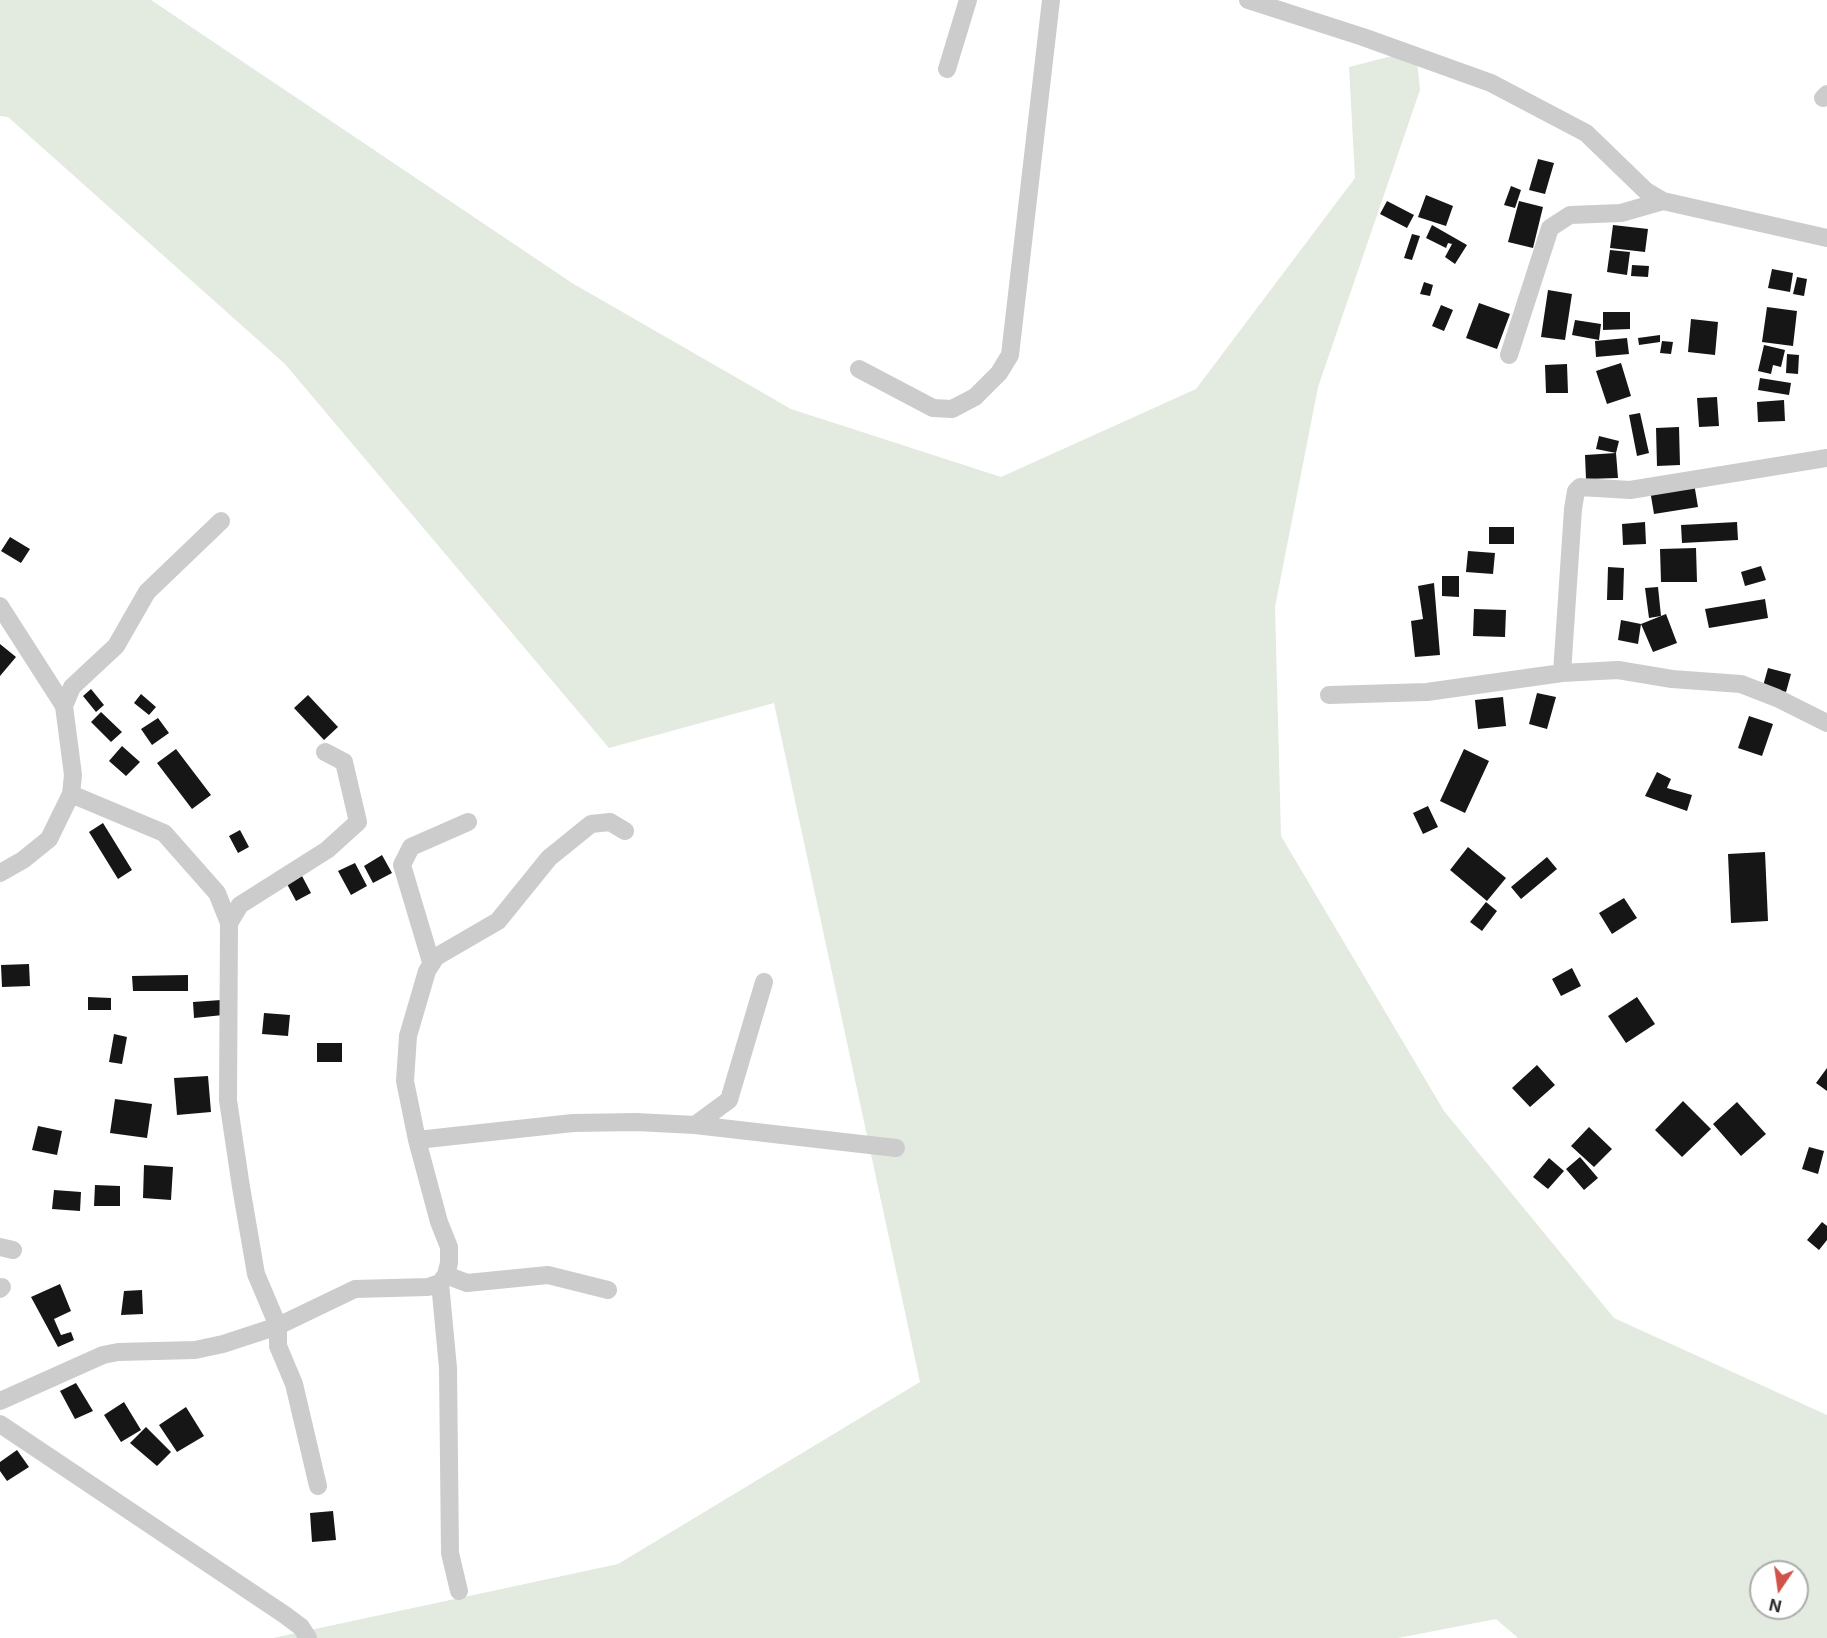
<!DOCTYPE html>
<html>
<head>
<meta charset="utf-8">
<style>
	body { margin:0 }
	#map { position:relative; width:1827px; height:1638px; overflow:hidden; background:#fff; font-family:Inter,sans-serif }
	canvas { display:block }
	.north { position:absolute; left:1749px; top:1560px; width:60px; height:60px; box-sizing:border-box; background:#fff; border:2px solid #acacac; border-radius:50%; rotate:193deg; font-size:16px; font-weight:700; line-height:24px; text-align:center; color:#2f2f2f }
	.north::after { content:''; display:block; margin:auto; width:21px; height:27px; background:#cf5348; clip-path:polygon(50% 0,100% 100%,50% 72%,0 100%) }
</style>
</head>
<body>
<div id="map">
<canvas width="1827" height="1638"></canvas>
<div class="north">N</div>
</div>
<script>
const c = document.querySelector('canvas').getContext('2d');
c.lineJoin = 'round';
function paint(path, color) { c.fillStyle = color; c.fill(path, 'evenodd'); }
const shape = rows => new Path2D(rows.map(r => 'M' + r).join(''));
function trace(path, color, width, dash) { c.strokeStyle = color; c.lineWidth = width; c.lineCap = dash ? 'butt' : 'round'; c.setLineDash(dash || []); c.stroke(path); }
const green = shape([
	[0,0,151,0,572,283,791,409,1001,477,1196,389,1355,178,1349,67,1416,50,1420,90,1318,387,1275,607,1281,836,1444,1111,1614,1318,1827,1415,1827,1638,1518,1638,1496,1619,1398,1638,273,1638,618,1564,920,1382,774,703,609,748,285,364,8,117,0,116],
	[1761,1572,1797,1572,1797,1608,1761,1608]
]);
const building = shape([
	[1538,159,1554,163,1545,194,1529,190],
	[1511,186,1521,190,1515,208,1504,205],
	[1426,195,1453,206,1446,226,1418,217],
	[1387,201,1414,215,1407,228,1380,214],
	[1519,201,1543,207,1533,248,1508,242],
	[1432,225,1467,245,1455,264,1445,257,1452,244,1448,243,1446,248,1426,238],
	[1613,225,1648,229,1645,252,1610,248],
	[1412,234,1420,236,1412,260,1404,258],
	[1610,250,1630,252,1627,275,1607,272],
	[1632,265,1649,266,1648,277,1631,276],
	[1772,269,1793,273,1790,292,1768,288],
	[1797,277,1807,279,1804,296,1793,294],
	[1424,282,1433,285,1430,296,1420,294],
	[1548,290,1572,294,1565,340,1541,337],
	[1479,303,1510,314,1497,349,1466,338],
	[1441,305,1453,310,1444,331,1432,326],
	[1767,307,1797,311,1793,346,1762,342],
	[1603,312,1630,312,1630,329,1603,330],
	[1691,319,1718,322,1715,355,1688,352],
	[1575,320,1601,324,1599,340,1572,335],
	[1660,335,1660,342,1639,345,1638,338],
	[1627,338,1629,354,1596,357,1595,341],
	[1662,341,1673,342,1671,354,1660,353],
	[1764,345,1785,350,1781,367,1773,365,1771,374,1758,371],
	[1787,354,1799,355,1798,374,1786,373],
	[1621,363,1631,396,1607,404,1596,371],
	[1567,364,1568,393,1546,393,1545,365],
	[1760,378,1791,383,1789,395,1758,390],
	[1717,397,1719,426,1699,427,1697,398],
	[1784,400,1785,421,1758,422,1757,402],
	[1640,413,1649,453,1637,456,1629,415],
	[1679,427,1680,465,1657,466,1656,428],
	[1599,436,1619,441,1616,453,1618,478,1586,479,1585,455,1616,453,1596,449],
	[1694,483,1698,507,1654,514,1650,490],
	[1645,522,1646,544,1623,545,1622,524],
	[1737,522,1738,540,1682,543,1681,525],
	[1489,527,1514,527,1514,544,1489,544],
	[10,537,30,549,21,563,1,551],
	[1696,548,1697,582,1661,582,1660,549],
	[1468,551,1495,553,1493,574,1466,572],
	[1761,566,1766,580,1745,586,1741,572],
	[1608,567,1624,568,1623,600,1607,600],
	[1442,576,1459,576,1459,597,1442,596],
	[1434,583,1440,655,1415,657,1411,621,1423,619,1418,586],
	[1658,587,1661,616,1649,618,1645,588],
	[1765,599,1768,618,1709,628,1705,609],
	[1474,609,1506,610,1505,637,1473,636],
	[1666,614,1677,643,1653,652,1641,624,1638,644,1618,640,1621,620,1641,624],
	[0,644,16,657,0,676],
	[1768,668,1791,674,1786,692,1763,686],
	[91,689,104,705,96,712,83,696],
	[1537,693,1556,697,1547,729,1529,724],
	[141,694,156,707,149,715,134,703],
	[308,695,338,727,324,740,294,708],
	[1503,697,1506,726,1478,729,1475,700],
	[101,712,122,732,111,742,91,722],
	[1749,716,1773,724,1762,756,1738,748],
	[158,718,169,733,152,745,141,729],
	[122,746,140,762,126,776,109,761],
	[176,749,211,795,192,809,157,763],
	[1464,749,1489,761,1465,813,1440,801],
	[1657,772,1671,779,1667,788,1692,795,1687,811,1645,796],
	[1428,806,1438,827,1423,834,1413,813],
	[103,823,132,870,118,879,89,832],
	[240,830,249,847,238,853,229,836],
	[1468,847,1506,878,1487,901,1450,870],
	[1765,852,1768,921,1731,923,1728,854],
	[382,855,392,873,373,883,364,866],
	[1547,857,1557,869,1521,899,1511,887],
	[355,863,367,886,351,895,338,871],
	[302,876,311,893,296,901,287,884],
	[1624,898,1637,918,1612,934,1599,913],
	[1486,902,1497,911,1482,931,1470,922],
	[29,964,30,986,2,987,1,965],
	[1572,968,1581,986,1561,996,1552,979],
	[188,975,188,991,133,991,132,976],
	[88,997,111,998,111,1010,88,1010],
	[1637,997,1655,1024,1626,1043,1608,1016],
	[221,1000,223,1015,194,1018,193,1002],
	[264,1013,290,1015,288,1036,262,1034],
	[114,1034,127,1037,122,1064,109,1062],
	[317,1043,342,1043,342,1062,317,1062],
	[1537,1065,1555,1085,1530,1107,1512,1088],
	[1827,1068,1827,1091,1816,1083],
	[208,1076,211,1112,177,1115,174,1078],
	[115,1099,152,1104,147,1138,110,1133],
	[1683,1101,1711,1129,1682,1157,1655,1130],
	[1737,1102,1766,1134,1741,1156,1713,1124],
	[38,1126,62,1131,57,1155,32,1150],
	[1589,1127,1612,1149,1594,1167,1571,1146],
	[1809,1147,1824,1151,1818,1174,1802,1169],
	[1580,1157,1598,1178,1584,1190,1566,1169],
	[1549,1158,1564,1171,1548,1189,1533,1177],
	[144,1165,173,1167,171,1200,143,1198],
	[95,1185,120,1186,120,1206,94,1206],
	[54,1190,81,1192,80,1211,52,1209],
	[1822,1222,1827,1226,1827,1240,1819,1250,1807,1240],
	[60,1284,71,1311,54,1319,61,1335,71,1332,74,1340,58,1347,31,1297],
	[142,1290,143,1314,121,1315,124,1291],
	[76,1383,93,1411,75,1419,60,1391],
	[124,1402,141,1430,121,1442,104,1415],
	[186,1407,204,1436,177,1452,159,1425],
	[146,1427,171,1452,157,1466,130,1443],
	[17,1450,29,1467,7,1481,0,1471,0,1462],
	[333,1511,336,1540,312,1542,310,1513]
]);
const minor = shape([
	[1248,0,1363,37,1491,83,1586,133,1646,191,1663,201,1827,238],
	[947,69,968,0],
	[1823,98,1827,94],
	[1509,355,1550,228,1570,215,1621,213,1663,201],
	[859,369,933,408,952,409,975,397,999,373,1010,355,1051,0],
	[0,606,64,706,73,775,71,794,49,839,23,860,0,873],
	[1562,673,1573,509,1576,491,1580,487,1630,490,1827,458],
	[1329,695,1427,692,1562,673,1618,670,1672,679,1741,684,1777,698,1827,723],
	[64,706,72,687,116,646,147,592,221,521],
	[71,794,164,833,217,893,229,923,228,1100,241,1187,256,1274,278,1326,278,1346,294,1384,318,1486],
	[229,923,240,905,327,850,358,822,344,762,325,752],
	[431,962,402,865,411,847,468,822],
	[695,1125,729,1100,764,982],
	[417,1140,573,1123,636,1122,695,1125,896,1148],
	[0,1247,13,1250],
	[446,1275,467,1283,548,1275,608,1290],
	[440,1283,448,1368,450,1553,459,1591],
	[0,1289,2,1287],
	[0,1401,103,1355,118,1352,195,1350,223,1344,278,1326,355,1289,428,1287,440,1283,446,1275,449,1263,449,1247,439,1222,417,1140,405,1081,408,1036,427,971,436,957,498,921,549,858,591,824,610,822,625,831],
	[0,1424,285,1615,301,1627,308,1638]
]);
paint(green, '#e3eadf');
paint(building, '#161616');
trace(minor, '#ccc', 18);
</script>
</body>
</html>
